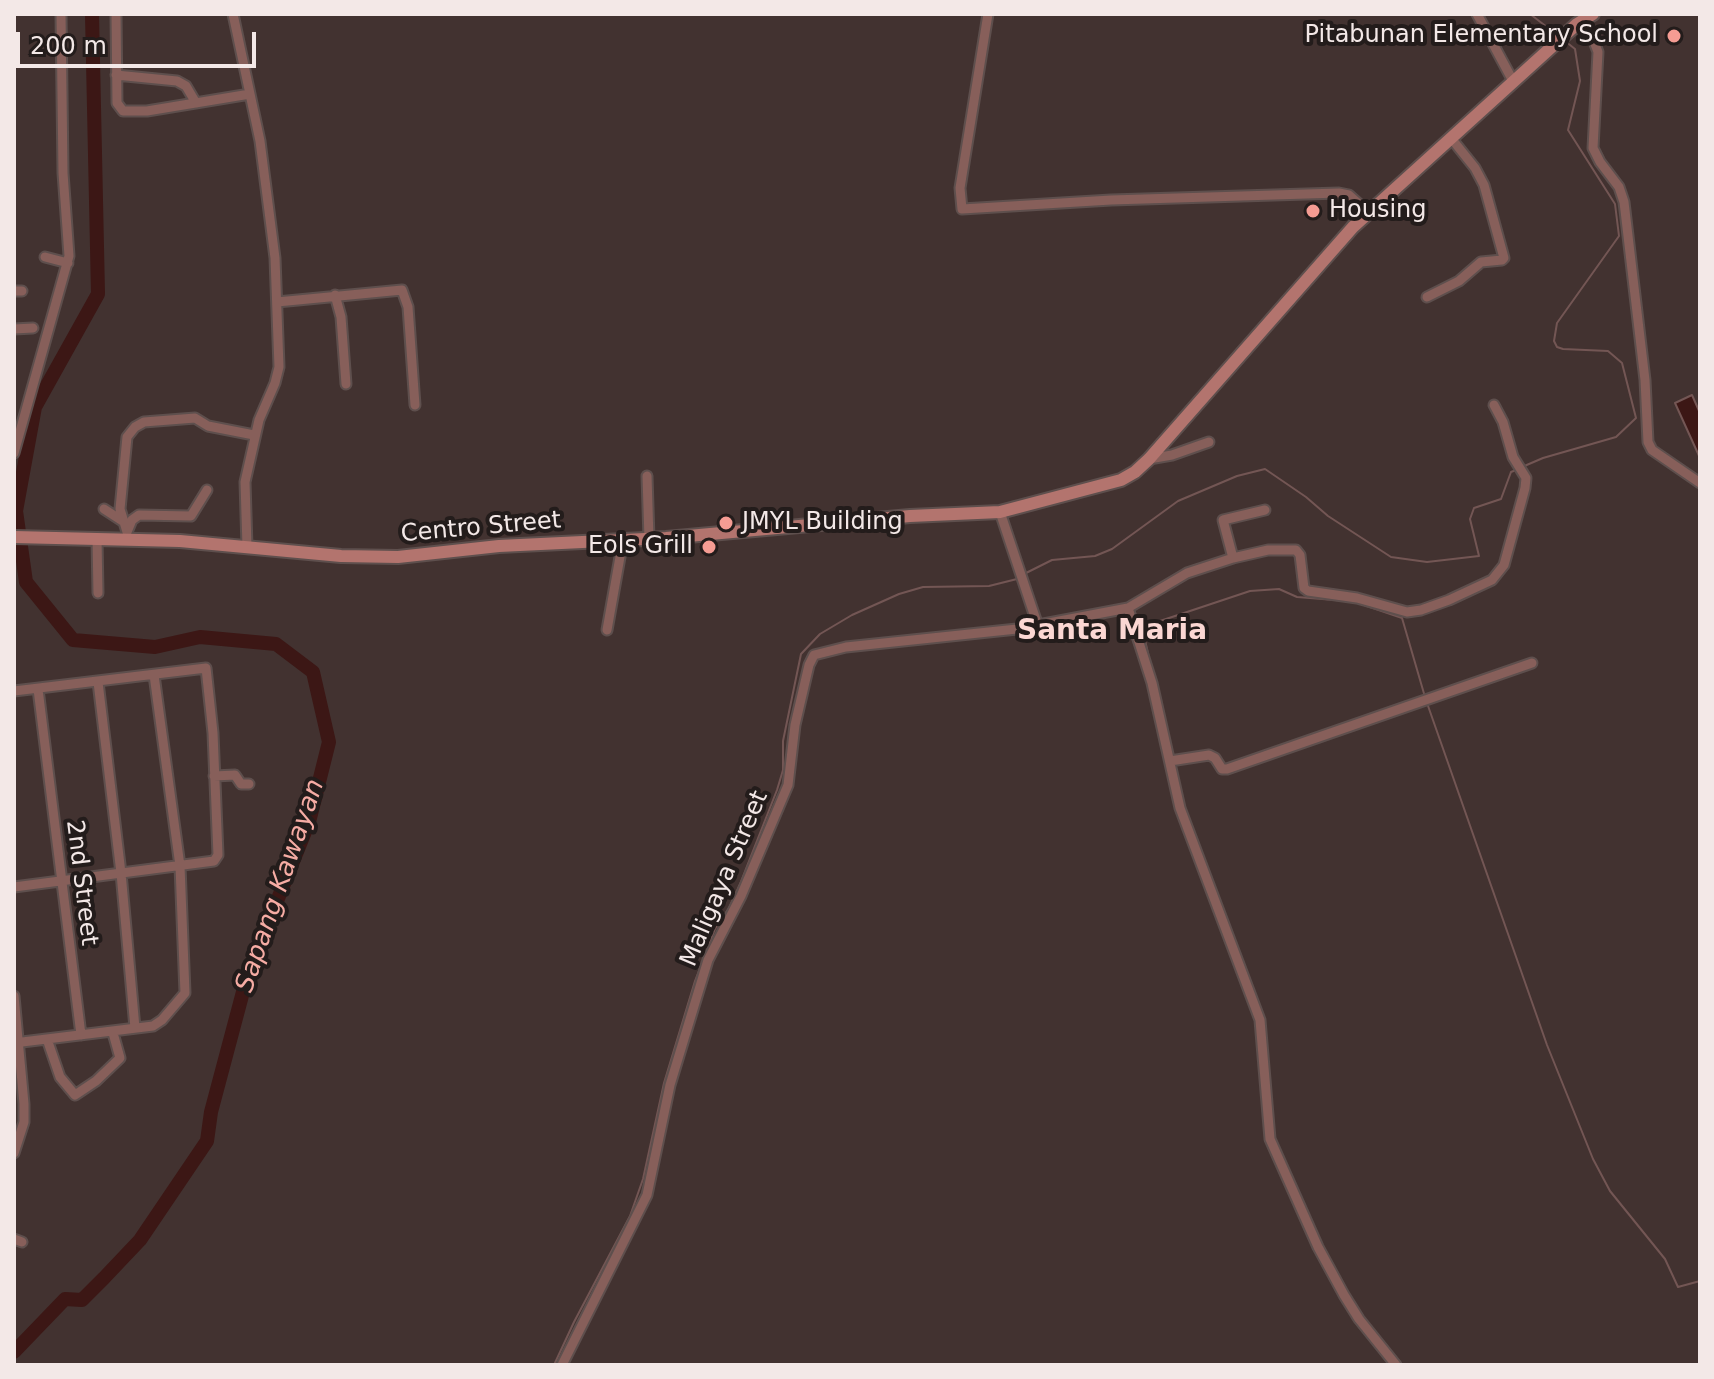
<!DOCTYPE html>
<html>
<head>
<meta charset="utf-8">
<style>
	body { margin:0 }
	#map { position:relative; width:1714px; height:1379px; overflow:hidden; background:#423230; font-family:"DejaVu Sans",sans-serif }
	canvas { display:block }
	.frame { position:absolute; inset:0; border:16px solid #f3e8e7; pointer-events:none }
	.scale { position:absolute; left:16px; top:32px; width:240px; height:36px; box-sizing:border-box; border:4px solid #f3e8e7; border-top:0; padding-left:10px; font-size:24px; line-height:28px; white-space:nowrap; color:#f3e8e7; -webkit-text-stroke:6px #231c1b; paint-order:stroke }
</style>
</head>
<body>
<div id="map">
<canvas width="1714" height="1379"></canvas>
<div class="frame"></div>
<div class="scale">200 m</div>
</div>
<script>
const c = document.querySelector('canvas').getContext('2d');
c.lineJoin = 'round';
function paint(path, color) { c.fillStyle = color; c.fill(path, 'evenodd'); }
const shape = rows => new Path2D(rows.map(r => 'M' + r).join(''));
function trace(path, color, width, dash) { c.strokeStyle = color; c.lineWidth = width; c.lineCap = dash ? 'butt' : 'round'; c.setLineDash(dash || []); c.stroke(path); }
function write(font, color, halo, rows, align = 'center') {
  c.font = font + ' "DejaVu Sans",sans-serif'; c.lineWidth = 8; c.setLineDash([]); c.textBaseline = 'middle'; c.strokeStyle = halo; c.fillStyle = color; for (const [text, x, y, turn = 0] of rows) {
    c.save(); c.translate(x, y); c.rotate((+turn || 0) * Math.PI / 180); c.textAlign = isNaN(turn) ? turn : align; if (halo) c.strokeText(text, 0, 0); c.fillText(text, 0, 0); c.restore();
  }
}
const water = shape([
	[1692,395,1700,413,1700,458,1675,403,1692,395]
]);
const stream = shape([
	[1530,14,1556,34],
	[1522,467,1543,458,1616,437,1636,418,1622,363,1608,351,1563,349,1557,347,1554,341,1557,323,1619,236,1615,204,1568,130,1580,81,1575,49,1565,41],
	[1026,573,1052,560,1095,556,1112,549,1178,501,1237,476,1265,469,1306,497,1328,516,1391,557,1427,562,1479,556,1470,519,1474,508,1501,499,1511,472,1516,470],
	[1358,603,1402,618,1425,697],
	[1150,662,1142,627,1250,591,1279,589,1297,597,1347,601],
	[1427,703,1547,1045,1593,1159,1610,1191,1665,1259,1678,1287,1700,1281],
	[1234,938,1247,972],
	[1249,977,1258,1002],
	[1265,1027,1268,1065],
	[554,1365,574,1322,630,1216,643,1179,664,1083,695,981,715,929,729,908,740,884,777,790,783,770,783,741,801,654,820,634,852,615,899,594,923,587,989,586,1017,579]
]);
const river = shape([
	[14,1352,65,1299,82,1300,104,1278,140,1240,207,1141,211,1112,248,973,309,822,329,742,313,672,276,644,200,637,155,647,73,640,26,582,16,511,35,407,98,294,92,14]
]);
const street = shape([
	[116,14,117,103,123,111,147,111,250,94],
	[233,14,260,141,275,258,279,367,275,383,259,420,245,482,247,547],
	[988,14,960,188,962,209,1111,200,1339,193,1349,195,1368,212],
	[1477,14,1513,81],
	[1585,18,1598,52,1593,148,1600,162,1619,187,1624,202,1645,380,1648,442,1652,450,1700,483],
	[116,75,177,81,186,86,196,103],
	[45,257,68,263],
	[14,291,22,291],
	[335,295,341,317,346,384],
	[1427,297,1459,281,1481,262,1502,260,1504,258,1484,185,1475,168,1451,138],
	[277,302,402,290,408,307,415,405],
	[14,329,33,328],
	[14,453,69,256,63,173,61,14],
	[1149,459,1172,455,1209,442],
	[647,476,649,539],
	[104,509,124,522],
	[1000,512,1038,626],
	[127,532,120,509,127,437,135,427,144,422,195,418,208,426,254,435],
	[127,532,132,520,139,515,191,516,207,490],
	[97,539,98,593],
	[1233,558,1223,520,1265,510],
	[1128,608,1152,683,1180,808,1260,1020,1270,1139,1318,1247,1344,1295,1359,1319,1396,1365],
	[607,630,623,540],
	[98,682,121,873,135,1028],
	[38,689,81,1035],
	[14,691,206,668,213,733,218,855,214,861,14,887],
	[1170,761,1209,755,1215,758,1222,769,1227,769,1532,663],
	[214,776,235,775,241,784,249,784],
	[14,996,24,1104,24,1122,14,1153],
	[47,1039,60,1077,75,1095,96,1081,120,1058,113,1033],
	[14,1043,153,1026,162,1020,185,993,180,866,154,675],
	[14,1239,22,1242],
	[562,1365,647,1195,670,1085,708,960,741,896,788,785,795,725,809,665,814,655,846,647,1017,629,1128,608,1187,573,1233,558,1268,550,1296,550,1300,555,1304,588,1308,591,1357,598,1407,612,1421,610,1449,600,1492,580,1504,565,1525,488,1526,478,1513,457,1503,422,1494,405]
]);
const secondary = shape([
	[14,537,180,541,341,556,398,557,499,546,666,538,910,516,1000,512,1121,480,1135,472,1149,459,1353,227,1577,24,1593,14]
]);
const markers = [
	[1674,36,8,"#f59c93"],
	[1313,211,8,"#f59c93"],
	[726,523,8,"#f59c93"],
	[709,547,8,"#f59c93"]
];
const poiNames = [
	["Pitabunan Elementary School",1658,36],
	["Housing",1329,211,"left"],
	["JMYL Building",742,523,"left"],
	["Eols Grill",693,547]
];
const streetNames = [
	["Centro Street",481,528,-5],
	["Maligaya Street",725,879,-67],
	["2nd Street",81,883,83]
];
const waterNames = [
	["Sapang Kawayan",281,886,-71]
];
const quarterNames = [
	["Santa Maria",1112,632]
];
paint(water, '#3c1715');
trace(water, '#735654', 2);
trace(stream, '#735654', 2);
trace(river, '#3c1715', 14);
trace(street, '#5e4f4d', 13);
trace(secondary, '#5e4f4d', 16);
trace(street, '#875f5a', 9);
trace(secondary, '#b3746e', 12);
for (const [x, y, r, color] of markers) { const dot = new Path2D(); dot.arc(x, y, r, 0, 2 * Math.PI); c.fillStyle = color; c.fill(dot); trace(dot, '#231c1b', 3); }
write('24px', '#f3e8e7', '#231c1b', poiNames, 'right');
write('24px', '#f3e8e7', '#231c1b', streetNames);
write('italic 26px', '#f6aca4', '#231c1b', waterNames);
write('bold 28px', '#fbd7d3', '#231c1b', quarterNames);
</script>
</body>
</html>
